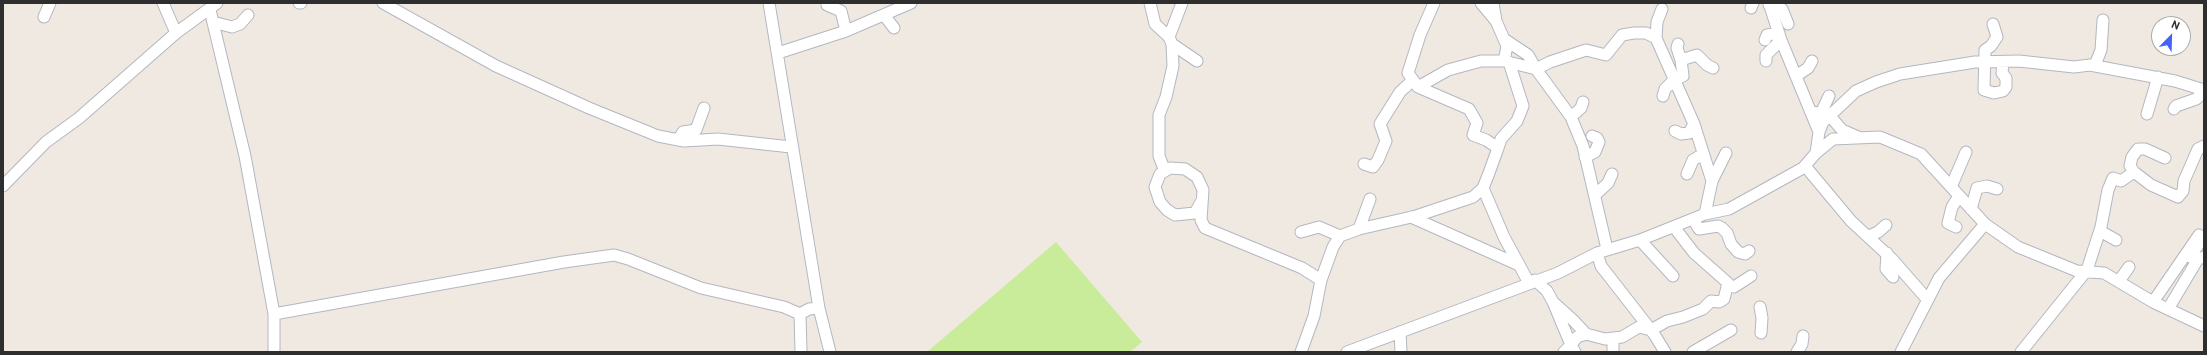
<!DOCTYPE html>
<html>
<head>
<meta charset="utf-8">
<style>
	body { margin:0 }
	#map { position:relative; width:2207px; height:355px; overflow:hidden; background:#efe9e1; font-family:Overpass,sans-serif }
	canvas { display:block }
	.frame { position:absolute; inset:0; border:4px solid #2e2e2e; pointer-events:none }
	.north { position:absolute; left:2151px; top:16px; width:40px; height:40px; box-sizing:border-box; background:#fff; border:1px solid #ababab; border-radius:50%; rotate:23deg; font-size:11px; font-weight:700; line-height:16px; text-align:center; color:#2e2e2e }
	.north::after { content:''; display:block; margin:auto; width:14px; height:18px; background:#4264fb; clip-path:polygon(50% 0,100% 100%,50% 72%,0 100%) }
</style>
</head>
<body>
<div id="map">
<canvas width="2207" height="355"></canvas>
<div class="frame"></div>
<div class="north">N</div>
</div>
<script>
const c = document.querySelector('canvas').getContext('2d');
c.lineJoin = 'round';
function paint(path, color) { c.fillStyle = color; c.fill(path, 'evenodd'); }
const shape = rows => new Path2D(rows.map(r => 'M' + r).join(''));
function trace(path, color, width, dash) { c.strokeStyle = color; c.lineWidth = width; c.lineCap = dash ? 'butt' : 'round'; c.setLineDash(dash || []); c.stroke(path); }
const pitch = shape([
	[1056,242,1142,342,1130,352,927,352]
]);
const minor = shape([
	[163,3,176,33],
	[299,3,301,3],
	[383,3,496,66,589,108,658,136,684,141,718,139,791,147],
	[769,3,819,308,830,352],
	[1150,3,1155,24,1169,37],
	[1481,3,1496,21],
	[1493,3,1496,21,1507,46,1504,61],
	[827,5,841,11,846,31],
	[1769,5,1782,9,1788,24],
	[1751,8,1753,3],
	[210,10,245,156,274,314,564,262,614,255,628,259,701,288,784,307,800,314],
	[884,15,894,28],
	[44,17,50,3],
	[213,22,232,27,240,24,248,15],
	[1993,24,1997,37,1991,46,1985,50,1984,90,1994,93,2003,91,2006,87,2006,78,2002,73,2003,62],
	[1656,38,1657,22,1662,9],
	[1504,39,1528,55,1536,69,1571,117,1583,146,1607,249],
	[1765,40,1767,35,1779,33],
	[1172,44,1197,61],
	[778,53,846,31,911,3],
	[1681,60,1697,55,1707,65,1713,68],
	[1766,61,1766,55,1781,40],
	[2095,65,2101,50,2103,20],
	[1796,76,1808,68,1812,61],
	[1418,87,1448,70,1481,61,1504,61,1536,69,1550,62,1586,50,1606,55,1622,35,1634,33,1646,33,1656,38,1694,124,1712,181,1705,214],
	[1663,96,1665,89,1675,79,1683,76,1681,60,1677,48,1678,44],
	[2174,109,2176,106,2196,99,2204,92],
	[1810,111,1830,116,1842,130,1858,137],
	[1821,113,1829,96],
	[2147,114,2158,77],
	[1571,117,1581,108,1583,102],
	[1675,131,1681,134,1689,133,1694,124],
	[1819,132,1823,122,1856,91,1876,82,1900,74,1975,62,2019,61,2074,67,2090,65,2175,81,2204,90],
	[678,140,683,132,696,130,704,108],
	[1498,148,1501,139,1517,121,1523,106,1509,62],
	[1816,153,1833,139,1880,137,1921,154,1985,224,2018,247,2077,271,2104,273,2153,302,2204,326],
	[1585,157,1595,152,1599,142,1597,138,1592,136],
	[1364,164,1373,167,1378,160,1386,141,1380,124,1400,92,1413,80],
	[1805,166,1851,221,1891,258,1927,299],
	[1165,171,1159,156,1159,115,1166,97,1173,66,1172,44,1169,37,1182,3],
	[2134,172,2130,166,2132,157,2138,149,2145,149,2165,158],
	[1687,174,1693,160,1703,154],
	[1712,181,1726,153],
	[3,186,46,142,79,118,176,33,217,3],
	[1951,187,1966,152],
	[1483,188,1504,237,1529,283],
	[1595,195,1608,183,1612,174],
	[1201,202,1195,213,1175,215,1167,210,1160,202,1155,187,1160,174,1170,168,1185,169,1197,177,1203,190,1201,220,1205,228,1302,268,1321,280,1314,316,1301,352],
	[1971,209,1977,188,1987,186,1997,189],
	[1411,217,1519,265],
	[1693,219,1699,229,1718,226,1722,228,1727,233,1731,244,1738,252,1745,254,1749,251],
	[1956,227,1948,223,1952,207,1959,196],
	[1359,229,1370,199],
	[2100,231,2116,240],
	[1301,232,1319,227,1340,236],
	[1869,236,1878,232,1886,225],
	[1640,240,1673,276],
	[1597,253,1601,266,1654,334,1665,352],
	[1887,253,1886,269,1893,277],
	[1321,280,1333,247,1340,236,1359,229,1416,216,1473,197,1483,188,1489,173,1498,148,1486,140,1473,135,1477,123,1469,109,1418,87,1408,73,1420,35,1434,3],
	[1535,280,1547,291,1553,302,1571,345,1564,352],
	[2119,281,2129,267],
	[1734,287,1751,276],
	[1553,302,1573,320,1586,334,1605,339,1622,337,1639,327,1651,330,1667,321,1683,317,1703,309,1711,301,1719,302,1724,299,1728,283,1694,253,1674,227],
	[2153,302,2199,235,2202,239,2190,257],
	[1760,307,1762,318,1761,333],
	[2168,309,2198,259,2204,257],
	[1400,332,1401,352],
	[274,352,274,314],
	[801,352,800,314,809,309,819,308],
	[1347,352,1558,273,1597,253,1640,240,1705,214,1729,209,1803,168,1816,153,1819,132,1781,40,1769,3],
	[1575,352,1571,345,1577,337,1586,334],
	[1613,352,1613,338],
	[1693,352,1731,330],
	[1797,352,1802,344,1803,336],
	[1901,352,1939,278,1985,224],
	[2021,352,2087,270,2101,227,2108,190,2113,178,2121,181,2134,172,2151,185,2178,197,2183,191,2184,181,2198,149,2204,146]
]);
paint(pitch, '#c9ec9a');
trace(minor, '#b4b7c1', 13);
trace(minor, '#fff', 11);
</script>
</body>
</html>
